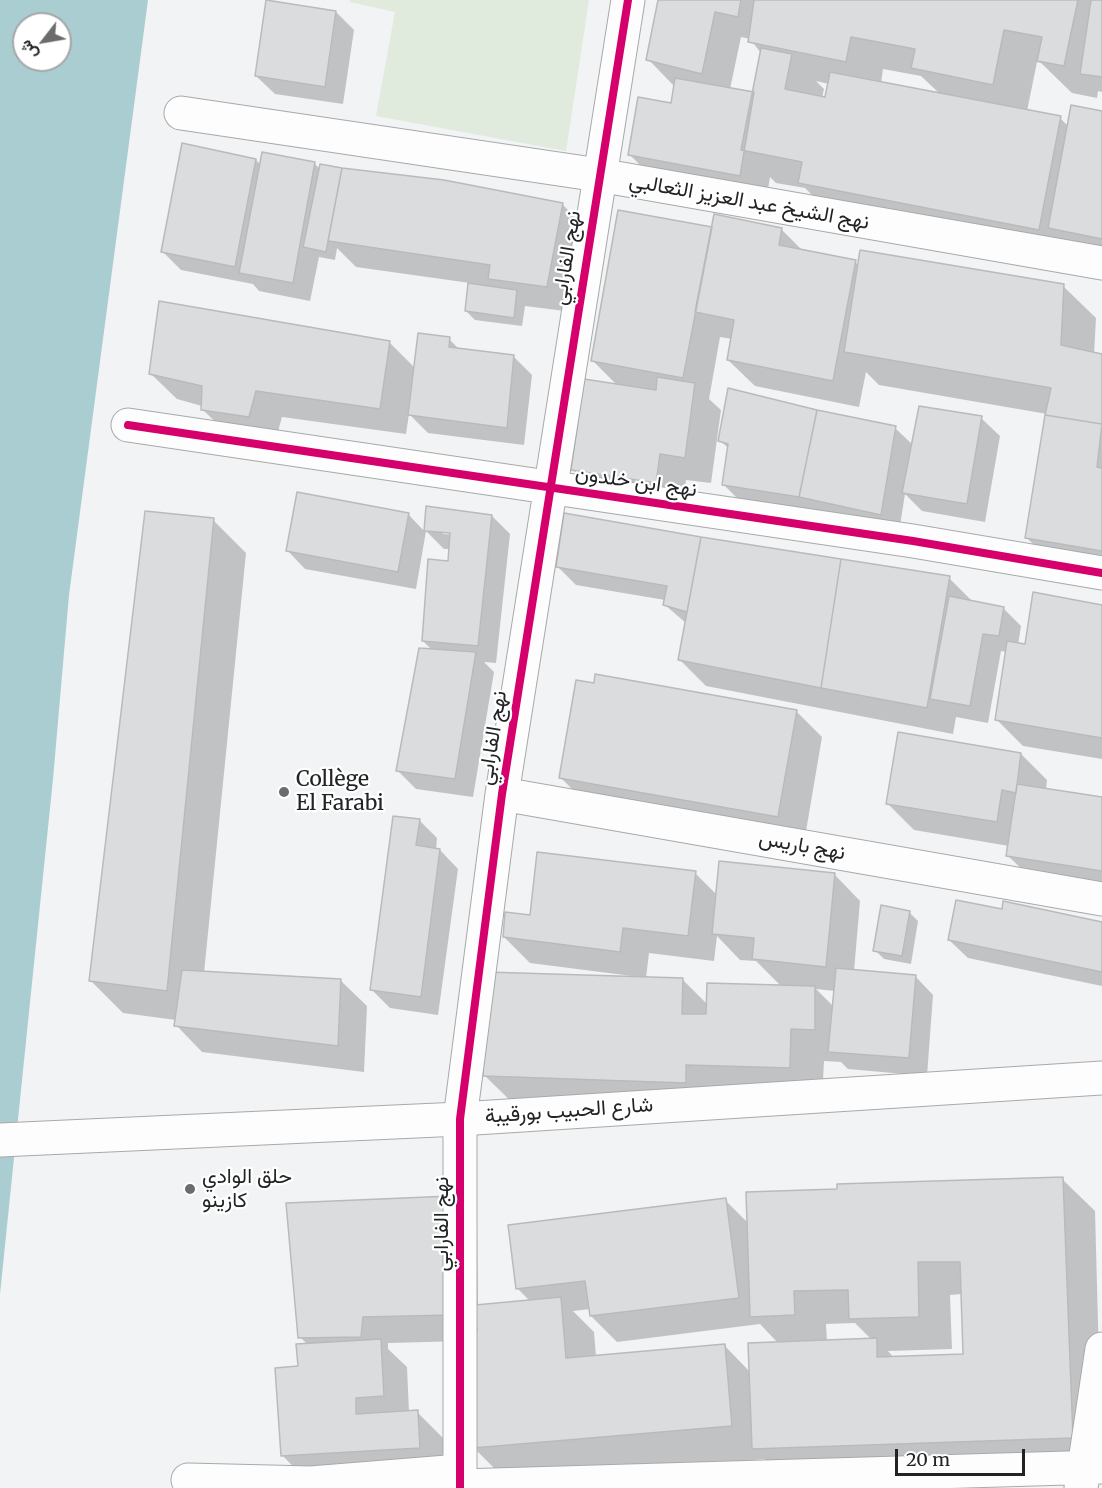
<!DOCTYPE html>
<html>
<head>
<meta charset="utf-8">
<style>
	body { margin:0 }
	#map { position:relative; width:1102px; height:1488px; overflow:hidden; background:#f1f3f5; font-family:Merriweather,Vazirmatn,serif }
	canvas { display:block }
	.north { position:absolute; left:12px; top:12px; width:60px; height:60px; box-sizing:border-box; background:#fff; border:2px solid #a6a7a7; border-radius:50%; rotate:239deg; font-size:16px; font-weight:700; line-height:24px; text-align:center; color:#212324 }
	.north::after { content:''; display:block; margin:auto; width:21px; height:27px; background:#6a6c6d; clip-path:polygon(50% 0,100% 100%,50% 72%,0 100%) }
	.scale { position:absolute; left:895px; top:1449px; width:130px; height:27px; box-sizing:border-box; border:3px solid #212324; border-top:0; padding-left:8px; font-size:18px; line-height:21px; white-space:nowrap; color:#212324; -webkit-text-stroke:4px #fff; paint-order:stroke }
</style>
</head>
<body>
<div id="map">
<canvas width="1102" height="1488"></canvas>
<div class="north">ش</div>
<div class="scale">20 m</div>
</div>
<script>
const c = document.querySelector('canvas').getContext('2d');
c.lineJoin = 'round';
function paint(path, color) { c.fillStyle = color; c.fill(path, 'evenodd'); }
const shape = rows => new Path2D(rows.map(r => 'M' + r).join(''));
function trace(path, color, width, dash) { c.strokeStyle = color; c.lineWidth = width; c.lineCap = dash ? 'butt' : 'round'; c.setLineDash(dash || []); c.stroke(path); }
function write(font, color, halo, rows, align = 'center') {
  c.font = font + ' Merriweather,Vazirmatn,serif'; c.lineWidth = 4.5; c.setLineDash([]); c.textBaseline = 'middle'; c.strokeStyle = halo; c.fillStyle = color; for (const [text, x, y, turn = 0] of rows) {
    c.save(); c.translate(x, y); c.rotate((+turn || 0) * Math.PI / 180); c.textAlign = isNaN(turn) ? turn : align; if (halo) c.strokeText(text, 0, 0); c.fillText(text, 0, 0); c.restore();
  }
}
const green = shape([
	[350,0,589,0,566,151,376,116,395,12,350,2]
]);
const water = shape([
	[0,0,148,0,69,595,53,779,0,1294],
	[24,24,60,24,60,60,24,60]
]);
const shadow = shape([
	[659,0,1102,0,1102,92,1098,91,1097,98,1072,93,1041,63,1037,62,1027,111,1060,118,1069,127,1102,112,1102,259,833,216,805,188,776,183,770,177,766,201,656,181,630,155,673,105,674,86,648,59],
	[741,37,750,39,761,53,754,93,730,89],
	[883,69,921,76,940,94,881,83],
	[816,81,829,84,827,98,822,98,824,89],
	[336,12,354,30,343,104,275,94,256,76],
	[256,160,261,165,314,163,320,169,562,204,588,230,573,312,525,306,522,326,475,320,466,311,470,283,356,267,337,248,335,260,319,257,310,301,259,291,253,284,181,270,162,251],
	[713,229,781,229,803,251,855,262,859,266,1063,286,1096,318,1094,354,1102,356,1102,423,1084,423,1102,426,1102,572,1053,564,1027,538,1047,414,879,385,866,372,859,407,755,386,728,360,732,339,720,337,709,399,721,410,711,483,686,480,681,509,599,496,573,470,617,385,592,360],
	[449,339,460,350,514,357,532,375,524,445,428,433,409,414,406,434,282,417,275,442,229,435,202,409,202,406,177,399,150,373,389,342,415,368],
	[729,390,895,428,913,445,981,418,1000,436,985,522,922,511,905,494,899,532,742,503,724,485,729,449,720,440],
	[427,508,492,516,510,534,496,663,484,662,494,672,473,797,416,789,398,771,433,651,423,641,449,563,450,549,444,549,426,531,416,589,305,569,287,550,408,514,425,532],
	[443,531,458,532,458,535,443,534],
	[213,520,246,553,204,973,340,980,367,1006,364,1072,202,1052,176,1025,176,1020,123,1013,90,980],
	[701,538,949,578,974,603,1003,608,1021,626,1018,645,1026,646,1102,607,1102,759,1023,746,997,720,1007,652,1001,651,988,723,956,717,953,734,706,686,680,660,687,624,664,604,665,600,576,585,557,566],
	[796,711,822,737,804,843,587,804,561,778],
	[1021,754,1047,780,1046,790,1102,798,1102,886,1026,873,1007,855,1009,846,914,830,888,804],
	[419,820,437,838,436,850,440,850,458,869,438,1015,390,1008,372,990],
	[695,873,717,895,834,874,860,901,854,971,915,976,933,995,927,1076,848,1069,841,1062,824,1061,822,1100,518,1108,485,1076,632,976,530,963,504,937,531,917],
	[717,936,740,960,756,961,782,987,708,1005,682,979,646,978,649,953,714,961],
	[816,989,835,991,834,1007],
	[1003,911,1102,923,1102,986,968,958,949,940],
	[909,912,918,921,911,964,884,959,875,950],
	[1062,1179,1095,1211,1102,1471,786,1481,764,1459,507,1481,474,1448,464,1341,388,1343,388,1349,407,1367,409,1412,417,1412,443,1438,446,1474,308,1482,282,1455,299,1368,308,1345,300,1337,450,1198,477,1224,478,1307,531,1302,517,1288,725,1200,748,1223],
	[962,1294,965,1356,894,1358,888,1351,952,1349,950,1295],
	[590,1309,591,1316,617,1342,760,1324,778,1343,750,1372,725,1346,596,1357,594,1332,573,1311],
	[855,1323,872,1340,827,1342,826,1324]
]);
const building = shape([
	[266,0,336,11,325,87,255,76,266,0],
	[658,0,741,0,738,17,715,12,702,74,646,60,658,0],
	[754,0,1078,0,1064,66,1037,61,1042,37,1004,30,993,85,911,68,915,49,851,37,846,62,748,42,754,0],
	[1091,0,1102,0,1102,77,1080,74,1091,0],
	[761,48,792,54,785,89,825,97,830,72,1061,116,1039,230,798,183,802,162,741,150,761,48],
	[675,78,754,92,740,176,628,155,638,97,671,103,675,78],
	[1071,105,1102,111,1102,239,1048,228,1071,105],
	[182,143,256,159,235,267,161,252,182,143],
	[262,152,315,162,293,283,239,273,262,152],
	[320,164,342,168,326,252,303,247,320,164],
	[342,168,444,180,563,203,547,287,488,279,490,265,328,241,342,168],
	[618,210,712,227,683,378,591,361,618,210],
	[714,214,782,228,779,245,856,260,833,381,727,360,734,320,695,312,714,214],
	[860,250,1064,284,1061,345,1102,354,1102,424,1045,415,1051,388,844,352,860,250],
	[468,283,517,290,514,318,465,311,468,283],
	[159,301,390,341,380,409,256,391,249,417,201,410,202,386,149,374,159,301],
	[418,333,450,337,449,347,514,355,507,428,408,415,418,333],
	[657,377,695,383,685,458,660,454,656,483,571,470,584,379,656,390,657,377],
	[728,388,817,410,799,497,722,485,728,444,718,441,728,388],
	[919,406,982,416,967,504,902,493,919,406],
	[817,410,896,426,881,515,799,497,817,410],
	[1045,415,1102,424,1097,467,1102,468,1102,551,1025,538,1045,415],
	[297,492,409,513,398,572,286,551,297,492],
	[426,506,492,515,478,646,422,641,428,559,448,561,450,533,424,531,426,506],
	[145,511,214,518,167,991,89,981,145,511],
	[564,513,701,537,687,612,663,605,667,586,556,567,564,513],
	[701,537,841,559,821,688,678,660,701,537],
	[841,559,950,576,927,708,821,688,841,559],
	[1033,592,1102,605,1102,738,995,720,1007,641,1025,644,1033,592],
	[949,596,1004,607,999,636,983,634,970,706,930,699,949,596],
	[419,648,476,652,455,779,396,771,419,648],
	[595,674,797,710,778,817,559,778,576,680,594,683,595,674],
	[898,732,1021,753,1016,793,1002,790,997,822,886,804,898,732],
	[1017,784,1102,797,1102,871,1006,856,1017,784],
	[393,816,420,819,416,845,440,849,421,997,370,990,393,816],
	[537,852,696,871,688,936,623,928,620,952,503,937,505,912,530,915,537,852],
	[719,861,835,873,826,967,752,959,754,938,712,934,719,861],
	[956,900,1002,909,1003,901,1102,922,1102,972,948,940,956,900],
	[881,905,910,911,902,956,873,951,881,905],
	[836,968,916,975,909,1058,828,1052,836,968],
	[182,970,341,979,338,1046,174,1026,182,970],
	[486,972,683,978,682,1014,706,1014,707,983,815,986,815,1030,791,1029,790,1068,686,1065,686,1083,483,1076,486,972],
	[1063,1177,1073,1438,752,1449,748,1343,877,1338,877,1357,963,1354,960,1262,918,1262,919,1317,849,1319,848,1290,794,1291,795,1315,750,1317,746,1192,837,1189,837,1184,1063,1177],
	[451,1196,453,1315,363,1317,361,1337,298,1338,286,1203,451,1196],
	[726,1198,739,1298,590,1316,585,1281,516,1289,508,1225,726,1198],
	[561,1297,566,1358,725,1344,732,1426,473,1448,462,1333,477,1332,475,1305,561,1297],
	[381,1339,384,1396,356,1398,356,1414,418,1410,420,1448,281,1456,275,1368,298,1366,296,1344,381,1339]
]);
const street = shape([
	[181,113,599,175,1102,263],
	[128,425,913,541,1102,573],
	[502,794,1102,899],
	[188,1480,311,1483,460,1471],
	[460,1486,1102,1467],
	[460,1488,460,1119,502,794,628,0],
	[1081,1488,1102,1349]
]);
const secondary = shape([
	[0,1140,460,1119,1102,1078]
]);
const cycleway = shape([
	[128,425,913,541,1102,573],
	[460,1488,460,1119,502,794,628,0]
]);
const markers = [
	[284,792,6,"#6a6c6d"],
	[190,1189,6,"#6a6c6d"]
];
const streetNames = [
	["نهج الشيخ عبد العزيز الثعالبي",749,202,10],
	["نهج الفارابي",567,258,-81],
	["نهج ابن خلدون",636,482,8],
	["نهج الفارابي",493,738,-81],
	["نهج باريس",802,846,10],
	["شارع الحبيب بورقيبة",569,1111,-4],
	["نهج الفارابي",442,1224,-90]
];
const poiNames = [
	["Collège",296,780],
	["El Farabi",296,804],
	["حلق الوادي",202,1177],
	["كازينو",202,1201]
];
paint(green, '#e0eadd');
paint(water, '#aacdd1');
paint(shadow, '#0003');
paint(building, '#dadcdd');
trace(building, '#b9babc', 1.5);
trace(street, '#a8a9aa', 35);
trace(secondary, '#a8a9aa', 35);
trace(street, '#fdfdfe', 33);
trace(secondary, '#fdfdfe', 33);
trace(cycleway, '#d6006c', 8);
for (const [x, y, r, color] of markers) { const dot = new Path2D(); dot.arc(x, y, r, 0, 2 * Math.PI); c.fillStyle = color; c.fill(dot); trace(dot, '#fff', 2); }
write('21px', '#212324', '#fff', streetNames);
write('21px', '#212324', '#fff', poiNames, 'left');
</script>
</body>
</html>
